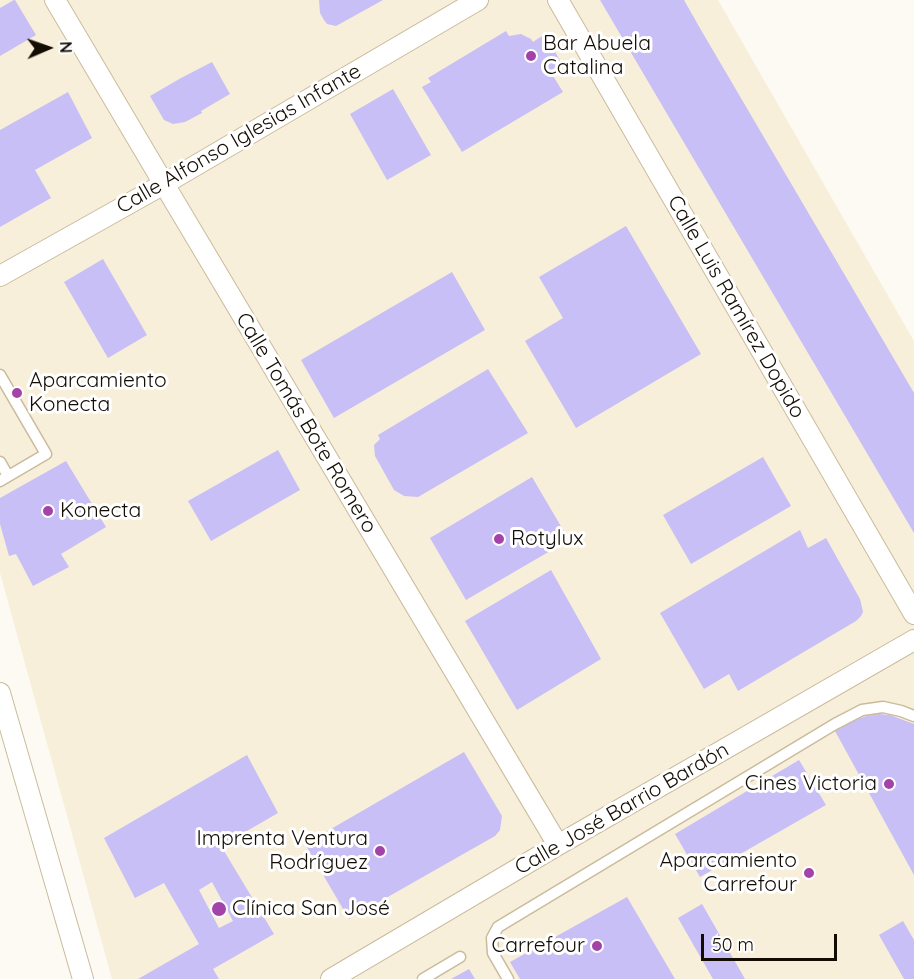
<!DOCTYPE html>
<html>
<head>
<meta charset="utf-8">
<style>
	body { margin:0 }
	#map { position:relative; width:914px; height:979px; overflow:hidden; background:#fdfaf3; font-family:Quicksand,sans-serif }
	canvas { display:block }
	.north { position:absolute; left:18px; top:18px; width:60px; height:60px; -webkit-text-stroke:4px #fff; paint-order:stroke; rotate:88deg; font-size:16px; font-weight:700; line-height:24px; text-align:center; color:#120c03 }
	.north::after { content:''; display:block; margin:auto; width:21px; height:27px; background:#120c03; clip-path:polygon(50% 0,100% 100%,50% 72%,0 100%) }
	.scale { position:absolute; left:701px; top:934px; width:136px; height:27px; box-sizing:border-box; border:3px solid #120c03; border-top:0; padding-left:8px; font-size:18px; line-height:21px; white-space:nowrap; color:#120c03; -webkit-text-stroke:4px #fff; paint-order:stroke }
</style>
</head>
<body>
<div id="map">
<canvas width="914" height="979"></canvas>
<div class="north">N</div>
<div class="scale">50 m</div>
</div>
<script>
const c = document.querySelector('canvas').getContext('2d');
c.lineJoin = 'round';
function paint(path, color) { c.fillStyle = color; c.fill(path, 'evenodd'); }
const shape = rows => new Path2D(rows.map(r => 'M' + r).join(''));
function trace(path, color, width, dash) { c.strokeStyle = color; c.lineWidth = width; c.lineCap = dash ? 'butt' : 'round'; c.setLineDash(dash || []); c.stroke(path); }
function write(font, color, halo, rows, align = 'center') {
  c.font = font + ' Quicksand,sans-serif'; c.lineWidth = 6; c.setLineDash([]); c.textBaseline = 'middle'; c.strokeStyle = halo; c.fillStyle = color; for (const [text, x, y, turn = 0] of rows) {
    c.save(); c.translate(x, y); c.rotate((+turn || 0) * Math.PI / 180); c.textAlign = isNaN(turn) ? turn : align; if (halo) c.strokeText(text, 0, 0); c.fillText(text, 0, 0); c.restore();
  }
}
const industrial = shape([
	[0,0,718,0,914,341,914,979,112,979,0,573]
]);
const building = shape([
	[14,0,15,0,36,35,0,56,0,8],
	[319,0,383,0,336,26,327,24,324,20,320,13],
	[600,0,684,0,701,30,914,393,914,533],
	[506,31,509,36,521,34,531,39,533,42,545,34,562,64,550,71,563,92,462,152,422,87,431,82,428,78],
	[212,62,230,94,201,111,202,113,185,122,173,124,164,120,150,96,181,78],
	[393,89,431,155,387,180,350,114],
	[68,92,92,138,35,170,51,198,0,227,0,130],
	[626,226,701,354,576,428,525,341,563,318,539,277],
	[103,259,147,335,108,358,64,282],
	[452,272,485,330,334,418,301,360],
	[488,369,528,433,418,497,404,496,394,490,375,456,374,445,380,439,378,435],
	[278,450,300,490,211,541,188,501],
	[763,457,791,506,691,564,663,515],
	[66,461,106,527,61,554,69,567,33,586,16,554,9,556,0,524,0,498],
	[532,477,569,540,466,600,430,538],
	[800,530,808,548,826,538,860,599,863,612,861,616,856,621,738,691,729,674,704,689,660,613],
	[551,570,601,659,517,710,465,621],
	[879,714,890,715,914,724,914,875,835,731,854,720,867,716],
	[464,752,502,816,500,830,495,836,349,919,305,844],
	[247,755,278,813,221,846,274,934,213,969,219,979,138,979,199,944,164,883,135,898,104,838],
	[212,882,233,921,219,928,199,890],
	[799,760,826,805,700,877,675,834],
	[627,897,675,979,520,979,510,962],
	[702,904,745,979,713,979,678,918],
	[903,921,914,940,914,979,904,979,879,935],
	[469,969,475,979,451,979]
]);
const service = shape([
	[0,375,46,454,0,481],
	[0,462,8,476],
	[423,979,460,957],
	[508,979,493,953,492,938,498,927,835,724,862,710,883,707,901,711,914,716]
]);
const minor = shape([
	[55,0,164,184,558,845],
	[558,0,914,614],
	[0,276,164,184,478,0],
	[0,693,83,979],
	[331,979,558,845,914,640]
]);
const markers = [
	[531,56,6,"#a342a9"],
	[17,393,6,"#a342a9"],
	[48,511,6,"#a342a9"],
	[499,539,6,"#a342a9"],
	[889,784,6,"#a342a9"],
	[380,851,6,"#a342a9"],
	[809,873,6,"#a342a9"],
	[219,909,8,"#a342a9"],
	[597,946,6,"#a342a9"]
];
const poiNames = [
	["Bar Abuela",543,44],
	["Catalina",543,68],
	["Aparcamiento",29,381],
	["Konecta",29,405],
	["Konecta",60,511],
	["Rotylux",511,539],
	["Cines Victoria",877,784,"right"],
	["Imprenta Ventura",368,839,"right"],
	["Rodríguez",368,863,"right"],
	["Aparcamiento",797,861,"right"],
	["Carrefour",797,885,"right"],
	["Clínica San José",232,909],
	["Carrefour",585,946,"right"]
];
const streetNames = [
	["Calle Alfonso Iglesias Infante",239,139,-30],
	["Calle Luis Ramírez Dopido",736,307,60],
	["Calle Tomás Bote Romero",306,423,59],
	["Calle José Barrio Bardón",622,809,-30]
];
paint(industrial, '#f8efda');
paint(building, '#c7bff5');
trace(service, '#cabb9c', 13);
trace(minor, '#cabb9c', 22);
trace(service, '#fff', 10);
trace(minor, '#fff', 20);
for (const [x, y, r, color] of markers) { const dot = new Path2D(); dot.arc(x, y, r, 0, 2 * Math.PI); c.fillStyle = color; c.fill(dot); trace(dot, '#fff', 2); }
write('21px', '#120c03', '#fff', poiNames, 'left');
write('21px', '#120c03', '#fff', streetNames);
</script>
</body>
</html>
